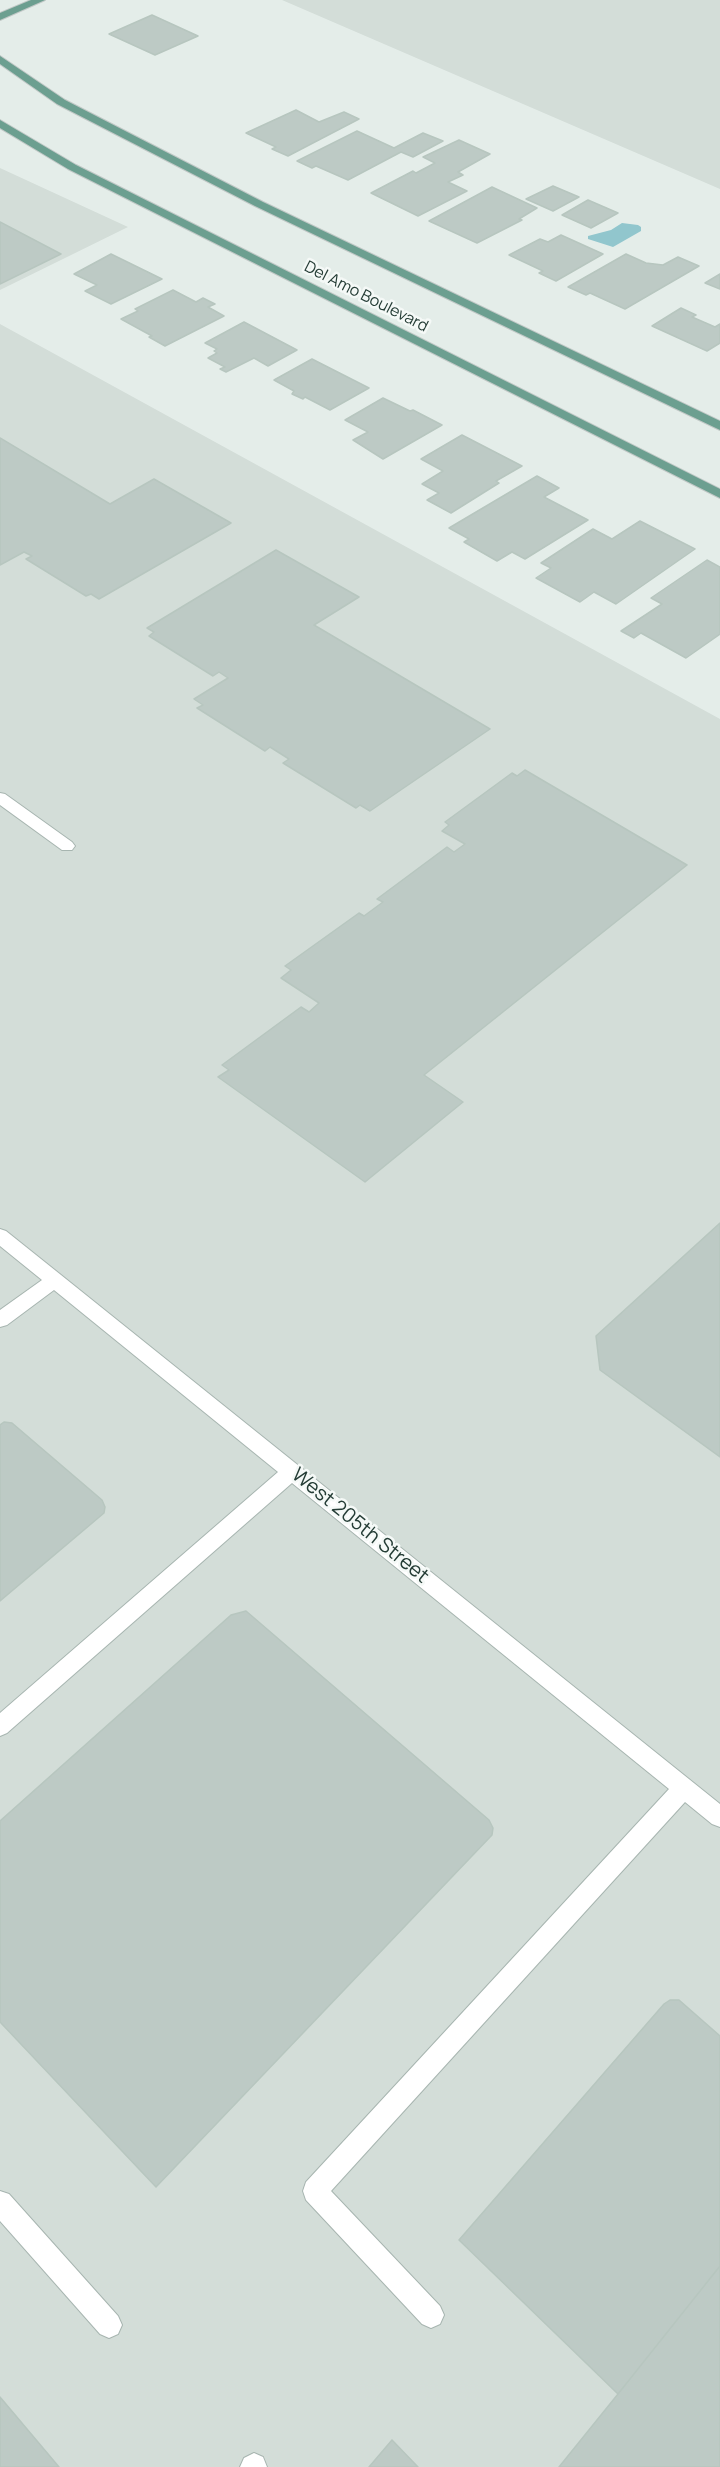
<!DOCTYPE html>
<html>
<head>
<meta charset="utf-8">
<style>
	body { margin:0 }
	canvas { display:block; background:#e4ede9 }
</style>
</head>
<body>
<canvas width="720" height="2467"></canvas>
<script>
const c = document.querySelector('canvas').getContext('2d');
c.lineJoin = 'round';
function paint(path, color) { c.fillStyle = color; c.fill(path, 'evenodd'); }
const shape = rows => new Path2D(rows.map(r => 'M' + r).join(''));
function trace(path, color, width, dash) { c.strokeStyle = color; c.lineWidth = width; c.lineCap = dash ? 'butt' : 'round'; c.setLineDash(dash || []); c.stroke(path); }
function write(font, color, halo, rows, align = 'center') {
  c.font = font + ' Manrope,sans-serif'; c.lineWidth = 5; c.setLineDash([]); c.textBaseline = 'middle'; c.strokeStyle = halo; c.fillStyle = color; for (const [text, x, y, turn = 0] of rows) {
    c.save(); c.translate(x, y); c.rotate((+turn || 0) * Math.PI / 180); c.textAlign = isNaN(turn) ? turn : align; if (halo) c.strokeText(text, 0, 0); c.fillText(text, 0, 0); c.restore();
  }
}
const built = shape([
	[282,0,720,0,720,189],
	[0,168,128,227,0,290],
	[0,324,720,719,720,2467,0,2467]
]);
const water = shape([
	[622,223,638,225,641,227,641,231,613,247,588,239,588,236,611,230]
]);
const building = shape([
	[152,15,198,36,155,55,109,34,152,15],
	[296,110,319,122,344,112,359,119,288,156,272,149,276,147,246,133,296,110],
	[357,131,394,148,423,133,443,141,413,157,401,152,348,180,316,166,312,168,297,161,357,131],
	[459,140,490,154,458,172,463,175,448,182,467,191,418,216,371,193,413,171,416,173,435,163,423,157,459,140],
	[553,186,579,197,553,211,526,199,553,186],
	[492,187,537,208,519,219,522,220,477,243,429,221,492,187],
	[588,200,618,213,591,228,562,215,588,200],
	[0,222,61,254,0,284,0,222],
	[561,235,603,254,556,281,539,273,543,271,509,255,540,239,548,242,561,235],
	[111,254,162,279,111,304,85,291,97,285,74,274,111,254],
	[626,254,646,263,663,265,678,257,699,266,625,309,590,293,586,295,568,287,626,254],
	[720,274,720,289,705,283,720,274],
	[173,290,196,302,203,298,215,304,208,307,224,316,165,346,149,337,152,336,121,319,138,311,135,309,173,290],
	[681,308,696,315,692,317,715,327,720,324,720,343,707,351,652,326,681,308],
	[244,322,297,350,268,366,254,358,226,372,220,369,225,367,208,358,217,353,214,351,217,349,205,343,244,322],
	[312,359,369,388,330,410,305,397,303,399,292,394,294,391,274,380,312,359],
	[383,398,410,411,413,410,442,425,383,459,353,440,368,432,345,420,383,398],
	[462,435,522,466,496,481,499,483,451,513,427,500,439,493,422,484,443,471,421,459,462,435],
	[0,438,110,504,154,479,231,523,99,599,91,594,86,596,26,559,32,556,24,552,0,565,0,438],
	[537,476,559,488,544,497,588,520,525,559,512,552,497,561,464,542,469,539,449,528,537,476],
	[640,521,695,549,616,604,594,592,580,602,536,578,551,568,541,563,593,529,612,539,640,521],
	[276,550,359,597,314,625,490,729,370,811,360,805,356,808,283,763,289,759,270,747,265,751,197,708,203,705,194,699,228,678,219,672,213,676,149,636,154,632,147,628,276,550],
	[707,560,720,567,720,634,686,658,641,633,634,638,621,631,662,604,651,598,707,560],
	[525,770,687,865,424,1075,463,1102,365,1182,218,1077,229,1070,222,1065,301,1007,309,1012,319,1003,281,978,291,970,285,966,359,913,364,916,383,902,377,899,447,847,454,852,465,844,442,831,449,825,445,822,512,773,517,776,525,770],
	[720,1223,720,1457,600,1370,596,1336,720,1223],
	[4,1422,12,1423,102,1500,105,1507,104,1513,0,1601,0,1425,4,1422],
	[246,1611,489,1820,493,1828,492,1835,156,2187,0,2022,0,1821,231,1615,246,1611],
	[670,2000,679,2000,720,2036,720,2266,618,2394,459,2240,664,2004,670,2000],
	[720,2266,720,2467,559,2467,618,2394,720,2266],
	[0,2397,59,2467,0,2467,0,2397],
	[392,2440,418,2467,369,2467,392,2440]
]);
const minor = shape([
	[0,793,5,794,72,842,75,846,72,850,62,850,0,805,0,793],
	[0,1229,6,1231,61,1275,720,1804,720,1827,712,1824,685,1802,331,2191,440,2306,444,2315,440,2324,431,2328,422,2324,306,2200,303,2191,306,2182,669,1789,292,1483,7,1733,0,1736,0,1713,278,1472,54,1290,7,1325,0,1327,0,1310,42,1280,0,1246,0,1229],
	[0,2191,9,2194,118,2316,122,2325,118,2334,109,2338,100,2334,0,2221,0,2191],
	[254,2453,263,2457,267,2467,240,2467,244,2458,254,2453]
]);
const major = shape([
	[31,0,45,0,0,20,0,13,31,0],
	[0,56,65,100,263,202,720,421,720,430,255,206,57,104,0,64,0,56],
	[0,120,76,165,720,489,720,498,68,169,0,128,0,120]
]);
const farStreetnames = [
	["Del Amo Boulevard",366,297,27]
];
const streetNames = [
	["West 205th Street",360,1526,39]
];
paint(built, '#d3ddd8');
paint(water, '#91c6cd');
paint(building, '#bdcac5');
trace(building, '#b7c6bf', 1.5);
trace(minor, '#a7b5b0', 2);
trace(major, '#c2c9c7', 2);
paint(minor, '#fff');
paint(major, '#6c9f90');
write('16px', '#253d36', '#f5f9f7', farStreetnames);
write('20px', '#253d36', '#f5f9f7', streetNames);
</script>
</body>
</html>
